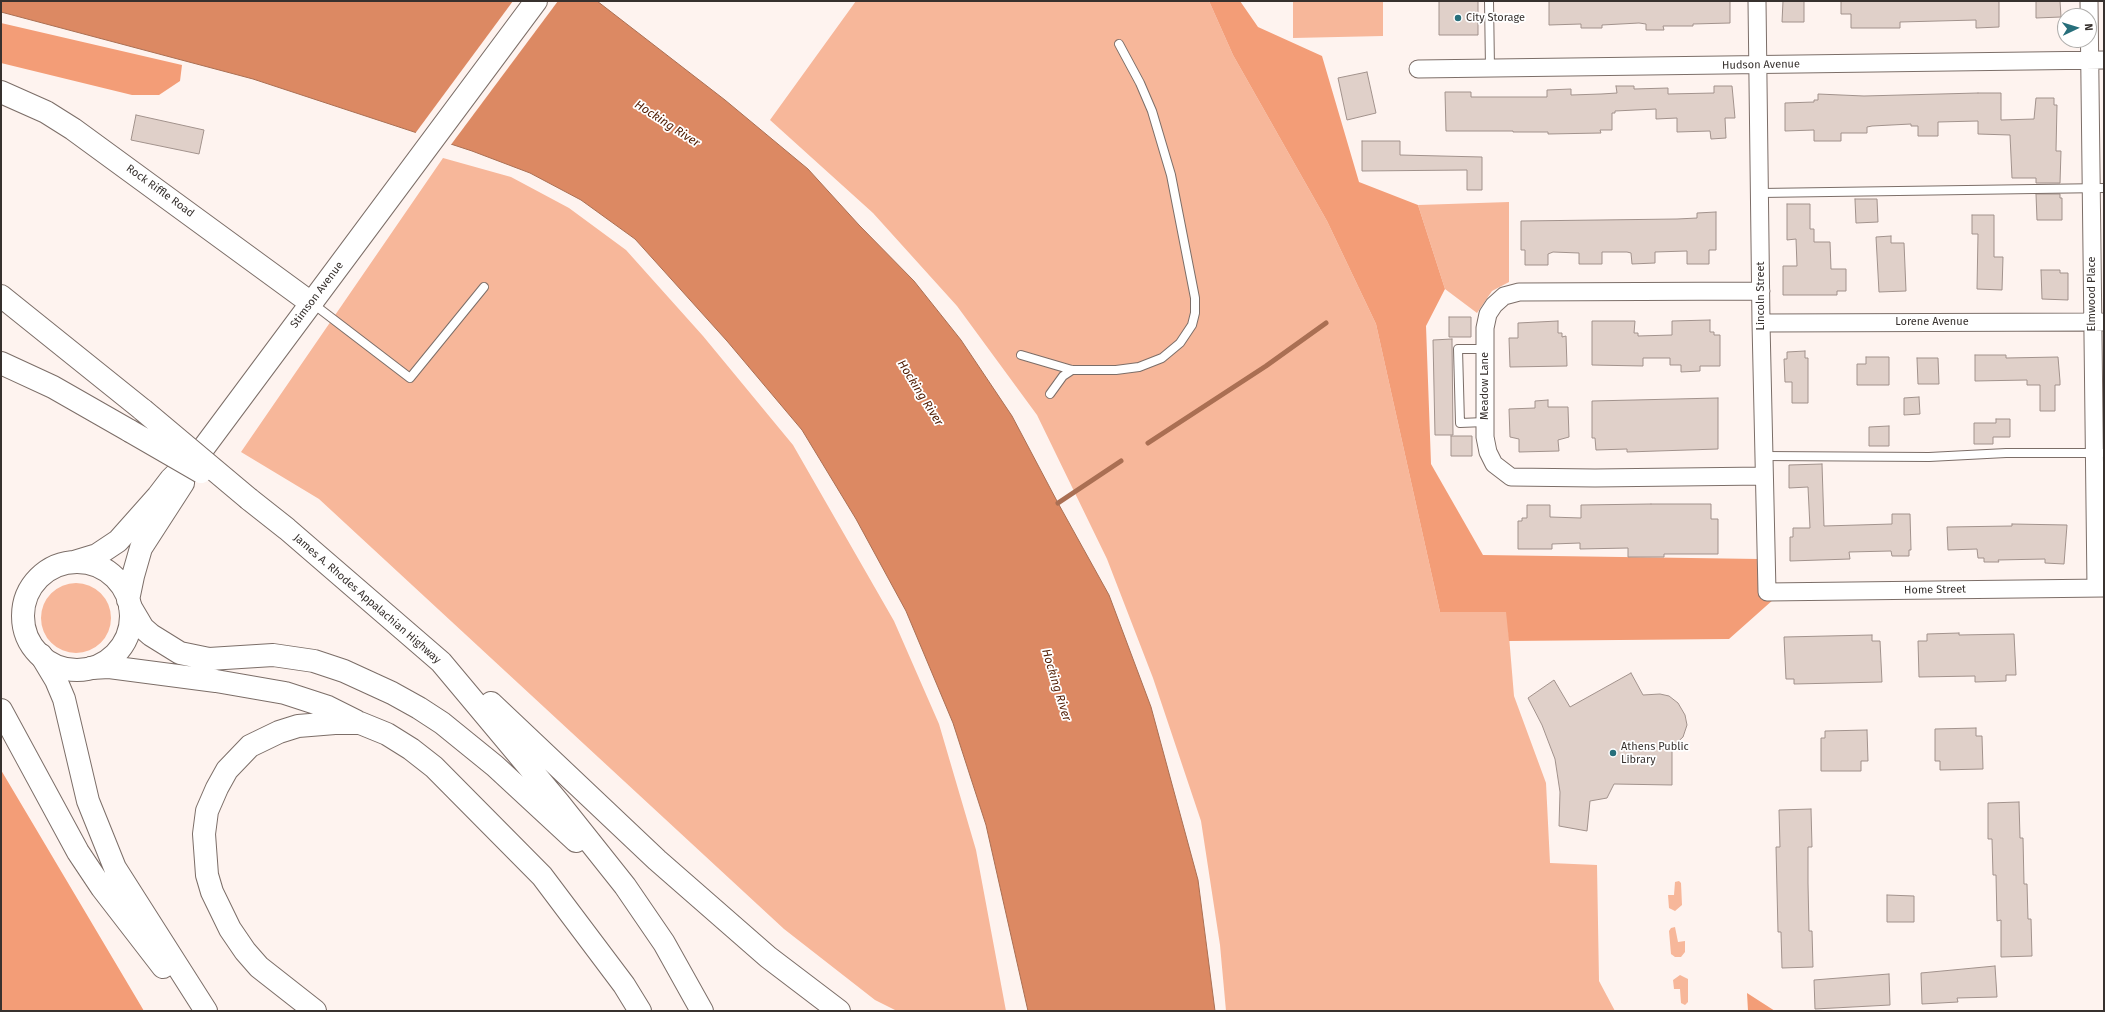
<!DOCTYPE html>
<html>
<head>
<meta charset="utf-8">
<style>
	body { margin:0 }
	#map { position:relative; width:2105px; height:1012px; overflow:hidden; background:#fef3ef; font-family:"Fira Sans",sans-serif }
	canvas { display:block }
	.frame { position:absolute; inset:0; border:2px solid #37312e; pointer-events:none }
	.north { position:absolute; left:2057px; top:8px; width:40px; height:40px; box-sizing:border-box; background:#fff; border:1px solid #afadab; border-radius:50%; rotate:86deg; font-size:11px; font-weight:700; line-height:16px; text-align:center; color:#37312e }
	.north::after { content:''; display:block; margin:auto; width:14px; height:18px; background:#276f7b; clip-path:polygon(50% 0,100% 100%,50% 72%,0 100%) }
</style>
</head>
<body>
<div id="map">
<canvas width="2105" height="1012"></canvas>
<div class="frame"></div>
<div class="north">N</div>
</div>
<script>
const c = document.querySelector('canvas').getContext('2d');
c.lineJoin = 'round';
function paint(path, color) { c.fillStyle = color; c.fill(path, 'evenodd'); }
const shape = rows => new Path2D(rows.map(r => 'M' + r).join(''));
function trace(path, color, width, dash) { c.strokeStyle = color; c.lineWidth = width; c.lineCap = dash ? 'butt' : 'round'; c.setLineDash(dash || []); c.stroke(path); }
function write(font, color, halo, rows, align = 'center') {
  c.font = font + ' "Fira Sans",sans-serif'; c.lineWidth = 3.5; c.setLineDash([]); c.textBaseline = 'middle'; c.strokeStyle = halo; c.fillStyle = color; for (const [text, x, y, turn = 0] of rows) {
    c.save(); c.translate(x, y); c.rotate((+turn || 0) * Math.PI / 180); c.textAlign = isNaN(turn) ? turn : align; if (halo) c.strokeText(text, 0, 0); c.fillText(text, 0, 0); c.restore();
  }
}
const green = shape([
	[856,1,1209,1,1233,55,1327,221,1376,324,1440,612,1507,612,1514,696,1546,783,1550,863,1597,865,1599,981,1615,1011,1226,1011,1220,945,1201,821,1153,678,1107,559,1037,415,957,306,873,213,770,120],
	[1293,1,1383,1,1383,36,1293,38],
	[443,158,511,177,569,208,626,250,703,336,793,445,894,621,939,724,976,850,1006,1011,897,1011,875,1000,784,929,319,499,241,452],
	[1509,202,1509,282,1492,291,1477,313,1445,289,1418,205],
	'41 618a35 35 0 1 1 70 0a35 35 0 1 1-70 0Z',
	[1679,881,1681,883,1682,905,1675,911,1669,908,1668,895,1674,895,1675,882],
	[1675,927,1678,942,1685,941,1685,952,1681,957,1675,957,1671,954,1669,931,1671,928],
	[1680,975,1688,979,1688,1002,1685,1005,1681,1003,1680,989,1674,989,1673,980]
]);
const forest = shape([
	[1209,1,1240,1,1258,27,1322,56,1359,182,1418,205,1445,289,1426,326,1431,464,1483,555,1760,559,1774,599,1729,639,1509,641,1506,612,1440,612,1376,324,1327,221,1233,55],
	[1,23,182,65,180,81,159,95,132,95,1,63],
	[1,770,144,1011,1,1011],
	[1747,993,1775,1011,1748,1011]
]);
const water = shape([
	[1,1,597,1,725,100,808,169,859,225,914,281,961,340,1012,416,1058,503,1109,595,1151,707,1198,880,1215,1011,1028,1011,986,825,953,723,906,611,856,519,802,430,727,341,635,239,581,200,530,173,472,151,253,79,1,12,1,1]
]);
const pier = shape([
	[513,1,558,1,450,146,414,135]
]);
const stream = shape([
	[1148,443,1266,366,1326,323],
	[1058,503,1121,461]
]);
const building = shape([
	[1439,1,1478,1,1478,35,1439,35,1439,1],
	[1549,1,1730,1,1730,23,1693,24,1693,26,1663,26,1664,30,1646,30,1646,24,1639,23,1602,25,1602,28,1581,28,1581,24,1549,25,1549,1],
	[1783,1,1804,1,1804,22,1782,22,1783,1],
	[1841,1,1999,1,1999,27,1976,28,1976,20,1900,22,1900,28,1851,28,1851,14,1841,14,1841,1],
	[2036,1,2060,1,2061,17,2036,18,2036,1],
	[1367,72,1376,113,1347,120,1338,78,1367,72],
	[1616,86,1634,86,1634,89,1668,88,1668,94,1714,93,1714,86,1732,86,1735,118,1725,118,1726,138,1711,139,1710,131,1677,132,1677,118,1656,119,1656,109,1615,111,1615,113,1612,113,1612,130,1600,130,1601,133,1548,134,1548,132,1513,132,1513,131,1446,131,1445,92,1471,92,1471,97,1547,97,1547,90,1571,89,1571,95,1601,94,1617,93,1616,86],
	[1978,93,2001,93,2001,120,2034,119,2036,98,2054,98,2054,105,2057,105,2056,151,2061,151,2060,183,2036,183,2036,178,2012,178,2010,135,1978,134,1978,121,1938,122,1938,136,1918,136,1918,126,1911,126,1911,124,1872,126,1867,127,1867,133,1841,133,1841,141,1814,141,1814,130,1785,131,1785,103,1814,102,1814,100,1818,100,1818,94,1864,96,1978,93],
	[136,115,204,130,199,154,131,140,136,115],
	[1362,141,1400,141,1400,155,1482,157,1482,190,1467,190,1467,170,1362,171,1362,141],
	[2036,194,2060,194,2060,198,2062,198,2062,220,2037,220,2036,194],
	[1855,199,1877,199,1878,222,1856,223,1855,199],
	[1787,204,1810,204,1810,229,1814,229,1814,242,1830,242,1831,269,1846,269,1846,291,1837,291,1837,295,1783,295,1783,266,1797,266,1796,239,1787,240,1787,204],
	[1716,212,1716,250,1709,250,1709,264,1687,264,1687,251,1655,252,1655,263,1632,264,1631,253,1627,252,1602,252,1602,264,1579,264,1579,253,1553,252,1548,254,1548,265,1525,265,1525,250,1521,250,1521,221,1677,219,1697,218,1697,213,1716,212],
	[1972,215,1994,215,1994,257,2003,257,2002,290,1977,289,1978,234,1972,234,1972,215],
	[1891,236,1891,243,1904,243,1906,291,1879,292,1876,237,1891,236],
	[2041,270,2060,270,2060,273,2068,273,2068,300,2042,299,2041,270],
	[1449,317,1471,317,1471,337,1449,337,1449,317],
	[1710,320,1710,332,1714,332,1714,335,1720,335,1720,366,1700,366,1700,371,1681,372,1681,365,1670,365,1670,358,1643,358,1643,366,1592,365,1592,321,1635,321,1634,333,1638,333,1638,336,1672,335,1672,321,1710,320],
	[1558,321,1558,333,1562,333,1562,337,1566,336,1567,366,1510,367,1509,338,1518,338,1518,323,1558,321],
	[1452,339,1453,435,1435,435,1433,340,1452,339],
	[1805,351,1805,358,1808,358,1808,403,1792,403,1792,382,1785,382,1784,359,1787,359,1787,352,1805,351],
	[1975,355,2006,355,2006,358,2058,357,2060,381,2060,385,2055,385,2055,411,2040,411,2040,385,2027,385,2027,380,1975,381,1975,355],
	[1866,357,1889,357,1889,385,1857,385,1857,364,1866,364,1866,357],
	[1917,358,1938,358,1939,384,1918,384,1917,358],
	[1919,397,1920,414,1904,415,1904,398,1919,397],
	[1718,398,1718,449,1627,452,1627,449,1596,450,1595,438,1592,438,1592,401,1718,398],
	[1548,400,1548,407,1568,407,1569,437,1558,440,1559,451,1519,452,1519,439,1510,437,1509,409,1535,408,1535,401,1548,400],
	[1996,419,2010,419,2010,437,1993,437,1993,444,1974,444,1974,423,1996,423,1996,419],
	[1889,426,1889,446,1869,446,1869,427,1889,426],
	[1451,436,1472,436,1472,456,1451,456,1451,436],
	[1822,464,1824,526,1892,524,1892,514,1910,514,1911,550,1909,550,1909,556,1892,556,1891,551,1849,552,1850,559,1790,561,1790,537,1793,537,1793,528,1810,528,1808,487,1789,488,1789,465,1822,464],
	[1651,504,1711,504,1711,519,1718,519,1718,554,1664,554,1664,557,1628,557,1628,548,1580,549,1580,543,1552,544,1552,549,1518,549,1518,521,1522,521,1522,518,1527,518,1527,505,1550,505,1550,517,1581,518,1581,505,1651,504],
	[2012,524,2067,525,2064,564,2045,563,2045,559,1998,560,1999,562,1984,562,1984,558,1978,558,1977,549,1948,550,1947,527,2012,526,2012,524],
	[1959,633,1959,635,2014,634,2016,675,2006,675,2006,681,1975,682,1975,676,1919,677,1918,641,1927,641,1927,634,1959,633],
	[1872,635,1872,641,1880,641,1882,682,1794,684,1794,679,1786,679,1784,637,1872,635],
	[1631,673,1643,695,1660,694,1669,696,1678,703,1685,715,1687,725,1683,737,1672,747,1672,785,1614,784,1607,798,1590,801,1587,831,1559,826,1560,792,1555,759,1542,725,1528,698,1554,680,1570,707,1631,673],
	[1976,728,1976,736,1982,736,1983,769,1940,770,1940,761,1935,761,1935,729,1976,728],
	[1867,730,1868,761,1861,761,1861,771,1821,771,1821,738,1825,738,1825,731,1867,730],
	[2019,802,2020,838,2023,838,2024,884,2027,884,2028,919,2031,919,2032,956,2001,957,2001,920,1997,921,1996,875,1993,875,1992,839,1988,839,1988,803,2019,802],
	[1811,809,1812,847,1808,847,1808,883,1809,931,1812,931,1813,967,1782,968,1781,932,1778,932,1776,847,1780,847,1779,810,1811,809],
	[1887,895,1914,896,1914,922,1887,922,1887,895],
	[1995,966,1997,997,1957,998,1958,1002,1922,1004,1921,973,1995,966],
	[1889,974,1890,1005,1815,1009,1814,980,1889,974]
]);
const lane = shape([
	[1489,1,1490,68],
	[1761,193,2104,188],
	[312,303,410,378,484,287],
	[1485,349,1458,349,1460,423,1485,422],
	[1021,355,1072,370,1116,370,1139,367,1162,358,1180,343,1192,325,1195,313,1195,298,1171,175,1152,111,1140,83,1119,44],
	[1050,394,1063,376,1072,370],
	[1763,456,1929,457,2006,453,2104,453]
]);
const street = shape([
	[1757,1,1761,323,1767,592,2104,588],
	[2089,1,2096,588],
	[1418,69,2104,60],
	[1761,291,1519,292,1504,296,1494,305,1488,314,1485,328,1485,437,1488,452,1494,464,1511,477,1595,478,1764,476],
	[1761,323,2102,322]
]);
const secondary = shape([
	[1,92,46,112,73,129,311,303],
	[74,562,97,555,118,541,158,496,171,479,205,446,536,1],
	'23 616a54 54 0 1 1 108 0a54 54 0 1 1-108 0Z',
	[128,600,133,576,141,548,183,483]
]);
const highway = shape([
	[1,296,143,410],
	[1,363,53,387,130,431],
	[249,499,287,529,441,662,559,803,625,886,664,943,702,1011],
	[130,606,143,628,151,635,180,653,209,659,273,655,314,661,344,671,392,693,419,708,442,723,495,766,576,841],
	[41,655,56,680,64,699,88,801,115,868,206,1011],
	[91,668,109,667,216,681,285,693,328,707,356,721],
	[491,703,657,860,768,957,839,1011],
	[1,710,78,852,102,888,163,967],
	[315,1011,259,967,245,951,230,929,212,892,207,875,204,834,207,811,217,788,227,770,250,746,279,732,298,726,335,723,360,723,387,734,411,749,434,767,542,876,624,985,640,1011]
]);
const highwayBridge = shape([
	[143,410,249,499],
	[130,431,201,472]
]);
const markers = [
	[1458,18,4,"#276f7b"],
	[1613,753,4,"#276f7b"]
];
const poiNames = [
	["City Storage",1466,18],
	["Athens Public",1621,747],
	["Library",1621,760]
];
const streetNames = [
	["Hudson Avenue",1761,65,-1],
	["Rock Riffle Road",160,191,36],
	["Elmwood Place",2092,294,-90],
	["Stimson Avenue",317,295,-53],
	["Lincoln Street",1761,296,-90],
	["Lorene Avenue",1932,322],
	["Meadow Lane",1485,386,-90],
	["Home Street",1935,590,-1],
	["James A. Rhodes Appalachian Highway",367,599,41]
];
const waterNames = [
	["Hocking River",667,124,33],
	["Hocking River",920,393,58],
	["Hocking River",1056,685,73]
];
paint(green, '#f7b79a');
paint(forest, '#f39d77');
paint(water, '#dc8963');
trace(water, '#aa6f53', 1);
paint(pier, '#fef3ef');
trace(stream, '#aa6f53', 5);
paint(building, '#e0d0c9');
trace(building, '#a2928c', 1);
trace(lane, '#7c6e68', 10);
trace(street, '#7c6e68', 19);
trace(secondary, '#7c6e68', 24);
trace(highway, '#7c6e68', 24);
trace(lane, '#fff', 8);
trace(street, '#fff', 17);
trace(secondary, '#fff', 22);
trace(highway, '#fff', 22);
trace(highwayBridge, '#7c6e68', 24, []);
trace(highwayBridge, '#fff', 22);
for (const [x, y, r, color] of markers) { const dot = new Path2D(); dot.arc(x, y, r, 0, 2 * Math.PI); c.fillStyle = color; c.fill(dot); trace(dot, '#fff', 1.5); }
write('11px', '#37312e', '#fff', poiNames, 'left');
write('11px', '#37312e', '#fff', streetNames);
write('italic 12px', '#501b00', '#fff', waterNames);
</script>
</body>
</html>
